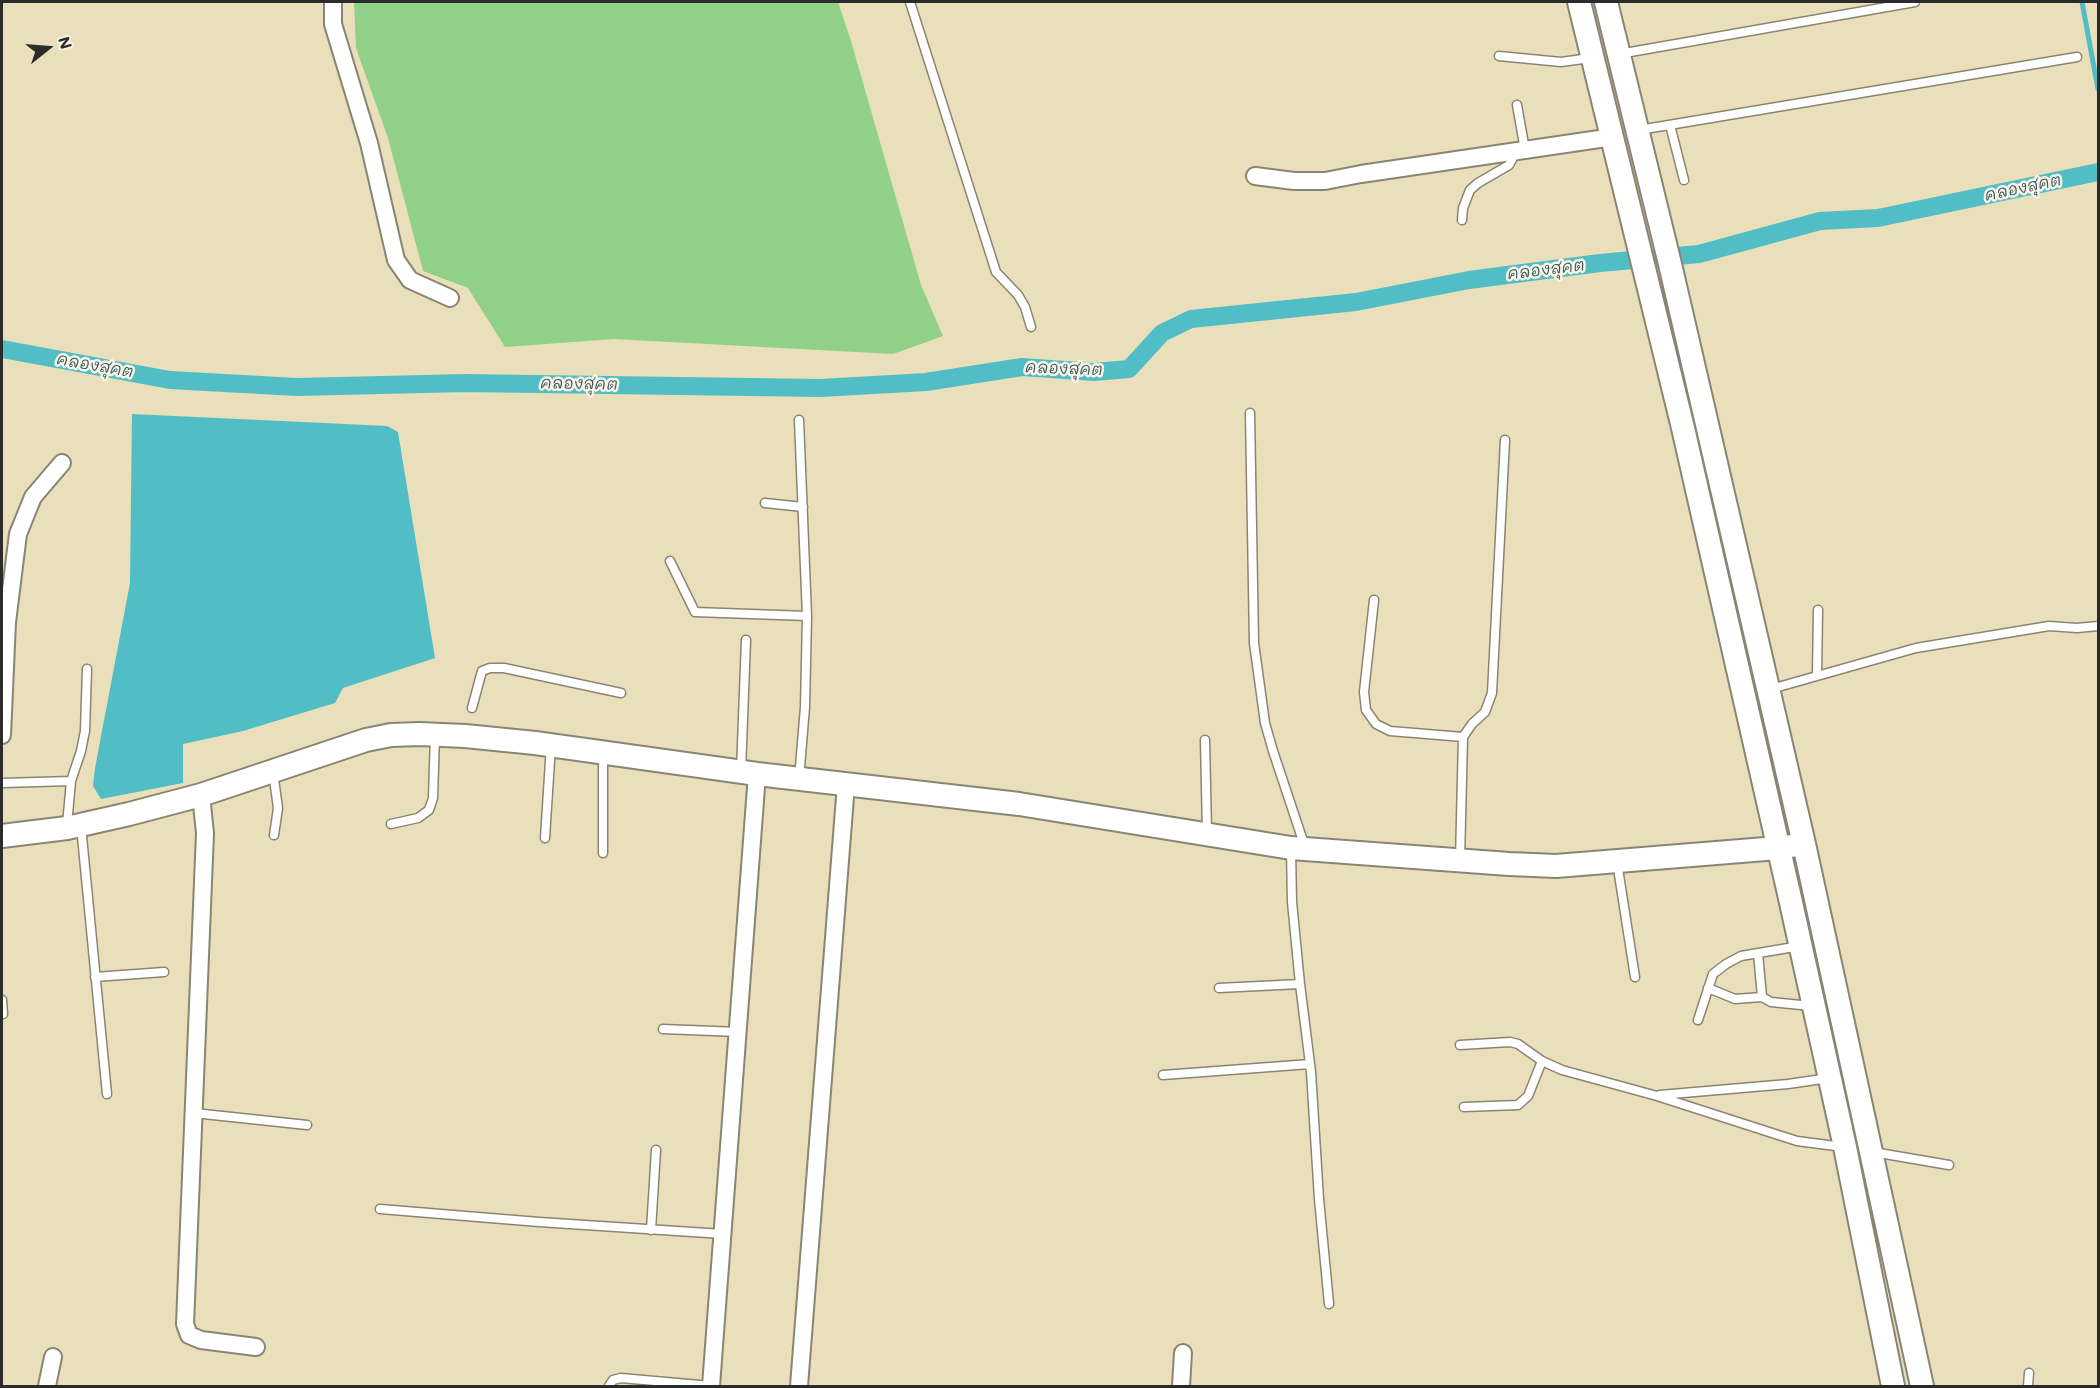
<!DOCTYPE html>
<html>
<head>
<meta charset="utf-8">
<style>
	body { margin:0 }
	#map { position:relative; width:2100px; height:1388px; overflow:hidden; background:#eadfbb; font-family:Mali,sans-serif }
	canvas { display:block }
	.frame { position:absolute; inset:0; border:3px solid #2b2b2b; pointer-events:none }
	.north { position:absolute; left:18px; top:18px; width:60px; height:60px; -webkit-text-stroke:4px #f7f3e8; paint-order:stroke; rotate:73deg; font-size:16px; font-weight:700; line-height:24px; text-align:center; color:#2b2b2b }
	.north::after { content:''; display:block; margin:auto; width:21px; height:27px; background:#2b2b2b; clip-path:polygon(50% 0,100% 100%,50% 72%,0 100%) }
</style>
</head>
<body>
<div id="map">
<canvas width="2100" height="1388"></canvas>
<div class="frame"></div>
<div class="north">N</div>
</div>
<script>
const c = document.querySelector('canvas').getContext('2d');
c.lineJoin = 'round';
function paint(path, color) { c.fillStyle = color; c.fill(path, 'evenodd'); }
const shape = rows => new Path2D(rows.map(r => 'M' + r).join(''));
function trace(path, color, width, dash) { c.strokeStyle = color; c.lineWidth = width; c.lineCap = dash ? 'butt' : 'round'; c.setLineDash(dash || []); c.stroke(path); }
function write(font, color, halo, rows, align = 'center') {
  c.font = font + ' Mali,"Playpen Sans Thai",sans-serif'; c.lineWidth = 5; c.setLineDash([]); c.textBaseline = 'middle'; c.strokeStyle = halo; c.fillStyle = color; for (const [text, x, y, turn = 0] of rows) {
    c.save(); c.translate(x, y); c.rotate((+turn || 0) * Math.PI / 180); c.textAlign = isNaN(turn) ? turn : align; if (halo) c.strokeText(text, 0, 0); c.fillText(text, 0, 0); c.restore();
  }
}
const green = shape([
	[354,2,838,2,851,41,921,285,943,336,893,354,614,339,505,347,468,288,423,271,388,138,356,48]
]);
const water = shape([
	[132,414,387,426,398,432,435,658,343,688,335,703,243,731,183,744,183,783,101,799,93,786,95,768,130,583]
]);
const stream = shape([
	[2082,2,2098,89]
]);
const canal = shape([
	[2,349,170,380,297,387,466,383,821,388,926,382,1022,367,1094,372,1129,369,1162,333,1191,319,1356,302,1469,280,1600,263,1699,254,1820,221,1878,218,2098,172]
]);
const lane = shape([
	[910,2,996,272,1018,295,1025,307,1031,327],
	[1619,54,1915,2],
	[1499,56,1561,62,1590,58],
	[1517,105,1525,150],
	[1670,125,1684,180],
	[1639,130,2077,57],
	[1462,220,1463,208,1470,190,1478,183,1509,165,1516,152],
	[1250,413,1254,643,1265,723,1273,751,1305,847],
	[799,420,807,616,805,707,799,779],
	[765,503,803,507],
	[670,561,695,612,807,616],
	[1374,600,1364,692,1366,710,1376,724,1390,731,1463,737],
	[1817,675,1818,610],
	[1771,689,1916,648,2049,626,2077,628,2098,626],
	[472,708,482,671,490,668,504,668,621,693],
	[1205,740,1207,833],
	[603,754,603,853],
	[741,771,746,640],
	[273,772,278,808,274,835],
	[71,781,81,751,85,731,87,669],
	[2,783,71,781,67,825],
	[391,824,418,818,429,810,433,798,435,735],
	[81,826,107,1094],
	[545,838,551,745],
	[1291,850,1292,902,1300,984,1311,1072,1319,1199,1329,1304],
	[1460,860,1463,737,1472,724,1485,712,1492,693,1505,440],
	[1617,862,1635,977],
	[1758,953,1762,997,1771,1002,1811,1006],
	[95,977,164,972],
	[1219,988,1300,984],
	[1708,988,1735,999,1762,997],
	[2,1000,3,1014],
	[1698,1020,1713,974,1726,964,1741,956,1800,946],
	[663,1029,738,1032],
	[1460,1045,1510,1042,1518,1044,1542,1061,1562,1070,1657,1096,1797,1141,1843,1147],
	[1163,1075,1310,1064],
	[1660,1095,1788,1084,1829,1078],
	[1464,1107,1518,1105,1528,1096,1542,1061],
	[194,1113,307,1125],
	[1873,1152,1949,1165],
	[380,1209,539,1222,723,1234],
	[651,1230,656,1150],
	[609,1386,613,1380,621,1378,711,1386],
	[2028,1386,2029,1373]
]);
const street = shape([
	[333,2,333,24,369,143,396,260,410,280,450,298],
	[1255,176,1294,181,1325,181,1361,174,1613,137],
	[2,735,7,622,18,534,33,497,62,463],
	[201,795,205,833,185,1324,189,1335,201,1340,256,1347],
	[47,1386,53,1357],
	[711,1386,757,774],
	[799,1386,846,784],
	[1181,1386,1183,1353]
]);
const secondary = shape([
	[1579,2,1683,428,1790,898,1845,1147,1893,1386],
	[1606,2,1670,264,1804,844,1922,1386],
	[2,836,67,828,129,814,201,795,366,740,391,735,419,734,465,736,535,743,757,774,1019,804,1291,848,1509,864,1556,866,1778,848,1804,844]
]);
const waterNames = [
	["คลองสุคต",2023,188,-12],
	["คลองสุคต",1546,270,-7],
	["คลองสุคต",95,366,10],
	["คลองสุคต",1064,369,2],
	["คลองสุคต",579,384,1]
];
paint(green, '#90d087');
paint(water, '#50bec4');
trace(stream, '#50bec4', 5);
trace(canal, '#50bec4', 18);
trace(lane, '#8a8573', 11);
trace(street, '#8a8573', 20);
trace(secondary, '#8a8573', 26);
trace(lane, '#fff', 8);
trace(street, '#fff', 16);
trace(secondary, '#fff', 22);
write('italic 16px', '#365759', '#f7f3e8', waterNames);
</script>
</body>
</html>
